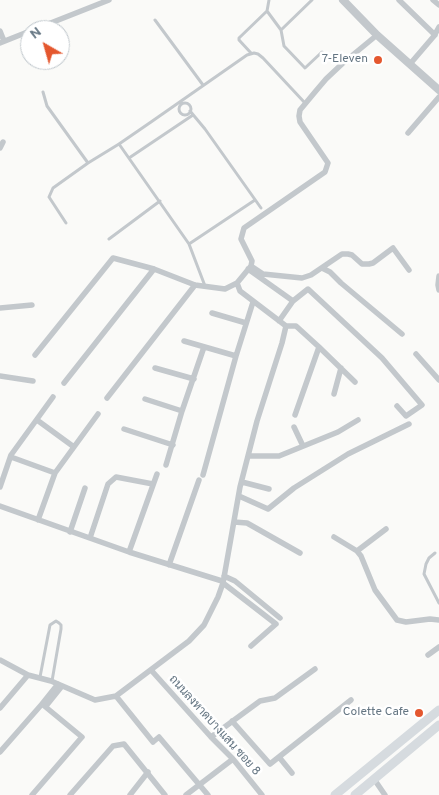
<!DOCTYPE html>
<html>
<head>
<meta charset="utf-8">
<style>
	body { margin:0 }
	#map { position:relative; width:439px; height:795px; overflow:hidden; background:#fafaf8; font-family:Overpass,sans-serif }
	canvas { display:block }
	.north { position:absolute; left:20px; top:20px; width:50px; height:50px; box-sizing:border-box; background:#fff; border:1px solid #c1c8cd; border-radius:50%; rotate:322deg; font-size:14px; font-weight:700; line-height:20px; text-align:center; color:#657683 }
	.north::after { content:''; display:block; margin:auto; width:18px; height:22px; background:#e4572e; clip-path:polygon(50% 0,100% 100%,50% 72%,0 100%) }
</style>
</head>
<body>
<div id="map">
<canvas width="439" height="795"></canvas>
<div class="north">N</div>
</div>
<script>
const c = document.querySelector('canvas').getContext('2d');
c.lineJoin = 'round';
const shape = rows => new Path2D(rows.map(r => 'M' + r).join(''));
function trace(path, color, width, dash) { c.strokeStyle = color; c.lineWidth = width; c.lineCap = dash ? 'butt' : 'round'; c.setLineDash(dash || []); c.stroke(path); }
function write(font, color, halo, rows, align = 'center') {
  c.font = font + ' Overpass,Sarabun,sans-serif'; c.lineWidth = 5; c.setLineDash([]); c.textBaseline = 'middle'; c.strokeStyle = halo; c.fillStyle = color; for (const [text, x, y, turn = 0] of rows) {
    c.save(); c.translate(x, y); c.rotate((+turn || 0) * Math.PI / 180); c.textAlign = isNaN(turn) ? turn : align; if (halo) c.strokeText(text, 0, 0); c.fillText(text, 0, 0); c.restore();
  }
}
const service = shape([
	[269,0,267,11,281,30,284,46,305,68,322,52],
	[155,20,203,85],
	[281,30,312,0],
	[251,53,239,40,239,38,267,11],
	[43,92,47,106,88,163],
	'179 109a6 6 0 1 1 12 0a6 6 0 1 1-12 0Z',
	[190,111,205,129,261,208],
	[119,144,189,244,205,286],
	[129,158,193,115],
	[66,223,49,197,53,188,88,163,119,144,151,122,247,55,254,53,258,54,263,58,305,103],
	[109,239,160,201],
	[189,244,255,200],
	[435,553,429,558,426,564,424,574,439,603],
	[40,677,50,625,56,621,59,623,61,625,61,629,52,681]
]);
const minor = shape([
	[399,0,435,35],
	[433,0,439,5],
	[33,30,109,0],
	[0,31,4,41],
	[0,43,30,31],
	[410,64,434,36,439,27],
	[408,133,439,97],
	[0,148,3,142],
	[251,266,252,261,241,239,244,228,325,172,328,163,300,122,299,116,300,110,315,92,326,79,343,63,377,35],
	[251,266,263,274,302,278,311,275,342,254,348,254,352,255,362,264,369,264,373,263,393,248,409,270],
	[322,268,330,272,341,283,402,334],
	[248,269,293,301],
	[439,276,438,285,439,290],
	[0,308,32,305],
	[212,313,246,323],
	[279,321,293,301,308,289,382,358,422,405,406,416,397,406],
	[286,326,296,326,319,347,355,382],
	[184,341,236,356],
	[416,354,439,380],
	[35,355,113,258,154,269,195,285,225,289,237,283,251,266],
	[155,368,194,379],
	[0,376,33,381],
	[64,383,154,269],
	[334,394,341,368],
	[107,398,195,285],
	[145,399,182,411],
	[295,415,319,347],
	[37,420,74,447],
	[294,427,303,446],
	[124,429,173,445],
	[249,456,279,456,338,432,358,420],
	[11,457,55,473],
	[166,465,182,411,204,347],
	[203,475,236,356,253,302],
	[242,482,269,489],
	[0,487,11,455,53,397],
	[239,496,268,509,294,488,348,454,409,424],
	[0,506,129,552,222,581],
	[38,520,55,473,98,414],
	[234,522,247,523,300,553],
	[70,532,85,488],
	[334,537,357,551,361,556,375,590,397,620,406,622,430,619,439,620],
	[90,538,108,484,116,477,153,484],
	[357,551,386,529],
	[129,552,157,474],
	[169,565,199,480],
	[224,576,235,581,280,618],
	[223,583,276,624,251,646],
	[428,655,439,647],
	[0,660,28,675,51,681,95,700,116,696,189,641,204,625,218,597,223,583,240,487,257,421,282,343,286,326,240,291,237,283],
	[151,670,211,737,233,759,262,795],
	[116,696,153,742,159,737,208,795],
	[42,704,58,684],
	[46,706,62,686],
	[0,708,28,675],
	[232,721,270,764,351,700],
	[211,737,260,701,275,698,315,669],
	[0,752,42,704,82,737,32,795],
	[279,757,292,773],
	[374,779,385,795],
	[70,795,113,746,124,744,165,795],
	[130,795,148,772],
	[186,795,233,759]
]);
const tertiary = shape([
	[343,0,377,35,439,90]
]);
const secondary = shape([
	[335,795,439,710],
	[355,795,439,725]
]);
const markers = [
	[378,60,5,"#e4572e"],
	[419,713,5,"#e4572e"]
];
const poiNames = [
	["7-Eleven",368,60],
	["Colette Cafe",409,713]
];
const streetNames = [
	["ถนนลงหาดบางแสน ซอย 8",214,726,48]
];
trace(service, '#c3c8cc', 3);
trace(minor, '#c3c8cc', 5.5);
trace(tertiary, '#c3c8cc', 8);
trace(secondary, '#d6dbdf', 9);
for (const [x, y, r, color] of markers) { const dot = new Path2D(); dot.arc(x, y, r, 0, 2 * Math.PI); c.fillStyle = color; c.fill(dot); trace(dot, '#fff', 2); }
write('12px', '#657683', '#fff', poiNames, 'right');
write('12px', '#657683', '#fff', streetNames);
</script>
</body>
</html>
